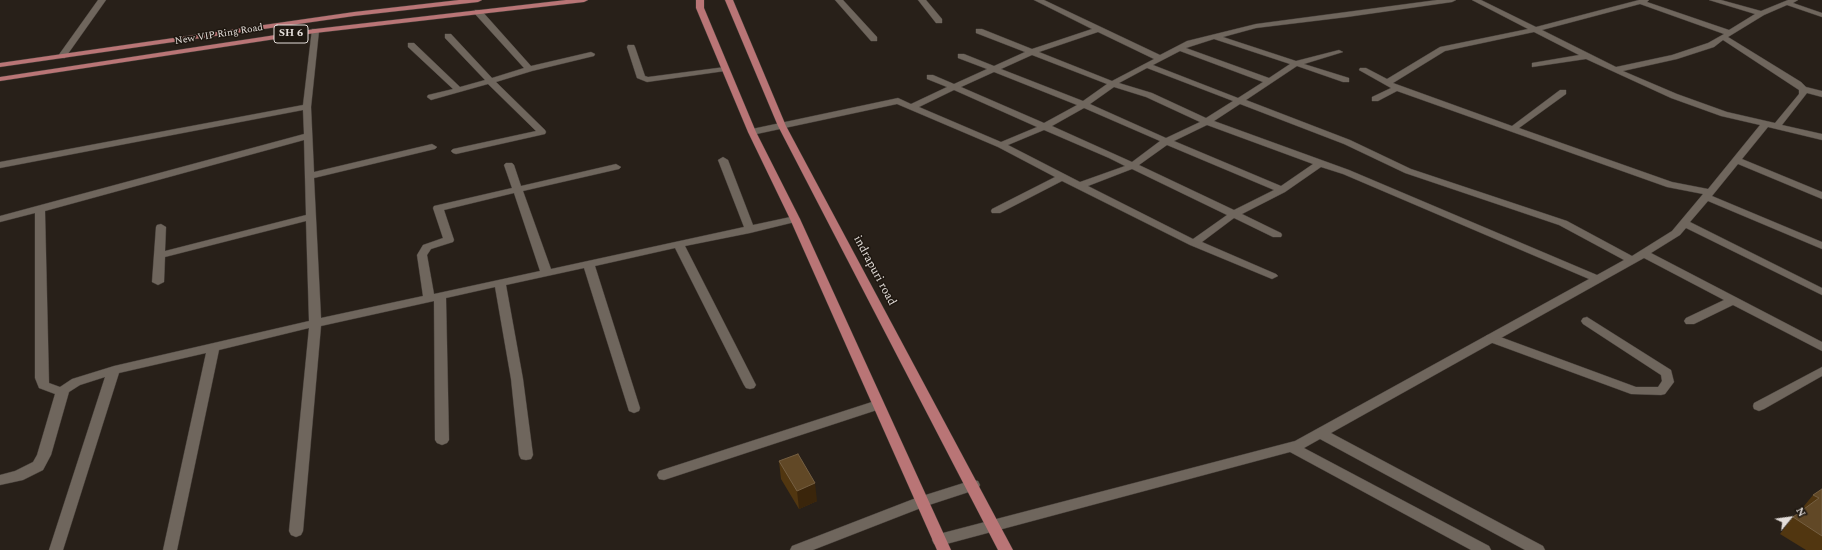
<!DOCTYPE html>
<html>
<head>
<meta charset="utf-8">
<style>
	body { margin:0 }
	#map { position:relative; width:1822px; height:550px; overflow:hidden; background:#282019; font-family:Spectral,serif }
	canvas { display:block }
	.north { position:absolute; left:1770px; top:498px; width:40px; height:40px; -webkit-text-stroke:3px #1e1710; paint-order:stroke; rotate:61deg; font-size:11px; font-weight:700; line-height:16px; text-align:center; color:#e3ddd9 }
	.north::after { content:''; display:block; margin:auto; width:14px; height:18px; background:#e3ddd9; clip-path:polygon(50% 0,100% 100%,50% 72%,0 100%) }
</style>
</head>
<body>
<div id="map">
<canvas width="1822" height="550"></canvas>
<div class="north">N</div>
</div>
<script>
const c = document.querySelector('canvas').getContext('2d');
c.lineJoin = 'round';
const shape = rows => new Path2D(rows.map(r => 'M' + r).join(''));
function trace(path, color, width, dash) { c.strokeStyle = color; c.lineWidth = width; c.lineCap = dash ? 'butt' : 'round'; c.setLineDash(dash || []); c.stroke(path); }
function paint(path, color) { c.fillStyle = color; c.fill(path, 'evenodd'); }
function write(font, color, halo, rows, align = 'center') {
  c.font = font + ' Spectral,serif'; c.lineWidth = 3; c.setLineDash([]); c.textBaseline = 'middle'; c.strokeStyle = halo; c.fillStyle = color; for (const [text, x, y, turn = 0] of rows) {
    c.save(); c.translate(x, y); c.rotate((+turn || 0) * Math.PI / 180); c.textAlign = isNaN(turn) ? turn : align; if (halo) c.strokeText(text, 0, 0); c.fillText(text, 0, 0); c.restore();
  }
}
const service = shape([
	[1587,317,1671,370,1674,382,1665,394,1661,395,1631,394,1487,341,1485,338,1487,335,1495,335,1636,387,1658,387,1662,381,1661,375,1583,324,1581,321,1583,318,1587,317]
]);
const minor = shape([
	[98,0,106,0,65,58,59,58,58,56,98,0],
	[835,0,843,0,877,37,877,41,871,41,835,0],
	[918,0,926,0,942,19,942,23,936,23,918,0],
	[1034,0,1044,0,1160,55,1187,41,1256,24,1437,0,1456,0,1452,2,1347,17,1256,28,1223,37,1296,61,1339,50,1343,52,1304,64,1349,78,1349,82,1343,82,1297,66,1246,100,1350,140,1411,169,1567,221,1632,256,1672,231,1703,194,1667,187,1397,91,1378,101,1372,101,1372,97,1391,88,1359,70,1360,68,1366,68,1387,79,1440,47,1528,29,1472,0,1481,0,1536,27,1639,0,1649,0,1647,2,1729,30,1755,14,1709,0,1721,0,1761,11,1788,0,1798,0,1793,3,1822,13,1822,17,1787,5,1764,15,1728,37,1801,82,1806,87,1822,91,1822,97,1807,93,1782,125,1822,134,1822,140,1768,127,1742,159,1822,192,1822,199,1738,164,1712,196,1822,242,1822,249,1708,201,1690,222,1822,288,1822,295,1686,228,1680,235,1651,253,1822,342,1822,351,1733,305,1694,324,1686,324,1684,321,1686,318,1724,300,1644,258,1331,433,1543,546,1545,550,1525,550,1320,439,1304,448,1489,546,1491,550,1471,550,1290,452,939,546,934,544,932,540,934,536,939,534,1295,441,1589,279,1343,174,1321,167,1285,192,1242,214,1281,233,1282,235,1281,237,1273,237,1234,218,1202,242,1276,274,1278,276,1272,279,1190,245,1062,181,1000,213,992,213,991,211,992,209,1055,177,998,147,897,104,752,135,748,132,752,129,898,98,911,104,947,87,927,79,927,75,933,75,954,84,987,69,958,58,958,54,964,54,994,66,1025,52,976,33,976,29,982,29,1032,49,1092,29,1034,0],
	[1640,4,1724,34,1708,43,1672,55,1616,67,1542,30,1640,4],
	[1098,32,1154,59,1112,81,1039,52,1098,32],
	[1534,32,1579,55,1532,63,1532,67,1586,59,1671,98,1721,116,1760,125,1708,189,1672,182,1519,128,1566,94,1566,90,1560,90,1512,126,1393,83,1445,51,1534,32],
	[1214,39,1290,64,1269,78,1186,48,1214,39],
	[1723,40,1799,90,1799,94,1775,123,1727,112,1677,94,1623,71,1677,59,1714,47,1723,40],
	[1180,51,1263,82,1238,98,1153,65,1180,51],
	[1032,55,1107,84,1083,101,1001,69,1032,55],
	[1147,68,1233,101,1206,118,1152,93,1119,83,1147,68],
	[994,72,1077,105,1044,123,961,87,994,72],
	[1114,87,1146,97,1200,122,1166,138,1090,104,1114,87],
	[954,90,1037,127,1001,142,919,107,954,90],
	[1240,104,1344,144,1405,173,1559,225,1624,260,1597,275,1349,170,1214,121,1240,104],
	[1084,108,1160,141,1132,162,1052,126,1084,108],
	[1207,125,1313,164,1281,186,1174,141,1207,125],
	[1044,130,1109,158,1125,166,1080,182,1008,145,1044,130],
	[1167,145,1274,190,1234,210,1139,165,1167,145],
	[1132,169,1227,215,1193,239,1088,186,1132,169],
	[475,10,481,10,531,66,591,52,595,54,594,56,532,71,496,82,545,130,546,132,545,134,456,154,453,153,451,151,453,149,536,131,488,84,431,100,427,97,428,95,453,89,408,47,408,43,414,43,460,87,485,80,445,38,445,34,451,34,492,78,524,68,475,14,475,10],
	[312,29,315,29,319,31,311,107,314,172,432,144,437,147,435,149,314,178,321,318,423,296,417,255,423,245,443,238,433,208,434,206,512,188,504,165,506,163,512,163,514,165,521,186,616,164,621,167,619,169,523,191,551,269,744,227,718,160,723,157,728,160,753,225,795,216,800,219,799,221,750,233,685,246,756,385,754,388,750,389,746,388,744,385,675,248,595,266,640,408,639,411,634,413,629,411,628,408,584,268,506,285,523,379,533,455,531,459,526,460,521,459,519,455,511,379,495,287,446,298,449,440,447,443,442,445,437,443,435,440,434,301,321,326,303,531,301,535,296,537,291,535,289,531,309,328,219,350,177,550,163,550,206,353,119,373,63,550,49,550,105,377,80,385,69,392,51,455,43,470,23,480,0,485,0,475,15,471,33,462,37,455,55,394,39,388,35,378,35,213,0,222,0,216,304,134,303,110,0,168,0,162,303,105,312,29],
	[304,140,306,215,165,251,166,227,161,224,157,225,156,227,152,282,158,285,164,282,165,257,306,221,309,321,114,366,72,379,60,387,49,383,45,211,304,140],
	[514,193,540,271,434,294,427,255,431,249,453,242,454,240,444,210,514,193],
	[628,45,634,45,635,47,645,76,648,77,725,67,729,69,725,71,647,82,637,78,627,47,628,45],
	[1822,367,1822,376,1764,409,1759,411,1754,409,1753,406,1754,403,1822,367],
	[878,400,883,402,884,405,883,408,664,480,659,479,657,475,659,471,878,400],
	[973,480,978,481,980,485,978,489,926,506,813,550,790,550,792,546,916,498,973,480]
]);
const primary = shape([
	[459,0,482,0,478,2,354,16,0,67,0,63,354,12,459,0],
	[566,0,588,0,584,2,315,33,0,81,0,77,315,29,566,0],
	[696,0,704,0,704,8,756,132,800,219,951,550,937,550,790,219,748,132,696,8,696,0],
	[725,0,733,0,786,126,1013,550,998,550,778,126,725,0]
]);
const wall = shape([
	[779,461,817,501,799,509,781,479],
	[1822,489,1822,550,1806,550,1780,534,1793,517,1801,511,1800,511,1813,495]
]);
const shadedWall = shape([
	[815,483,817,501,799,509,797,491]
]);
const building = shape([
	[798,454,815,483,797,491,779,461,798,454],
	[1822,489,1822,536,1793,517,1819,498,1813,495,1822,489]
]);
const farStreetnames = [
	["New VIP Ring Road",219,35,-9]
];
const shields = [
	[291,34,34]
];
const shieldNames = [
	["SH 6",291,34]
];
const streetNames = [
	["indrapuri road",874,271,62]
];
trace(service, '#433c37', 1);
trace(minor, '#433c37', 1);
trace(primary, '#433c37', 1);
paint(service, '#6f665d');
paint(minor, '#6f665d');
paint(primary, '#b97576');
paint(wall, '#513610');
paint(shadedWall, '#3a250b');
paint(building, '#614826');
trace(building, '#755f42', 1);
write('10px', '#e3ddd9', '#1e1710', farStreetnames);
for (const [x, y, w] of shields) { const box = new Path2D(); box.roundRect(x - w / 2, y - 9, w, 18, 3); c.fillStyle = '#1e1710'; c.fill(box); trace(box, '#e3ddd9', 1); }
write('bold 11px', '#e3ddd9', null, shieldNames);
write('12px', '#e3ddd9', '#1e1710', streetNames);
</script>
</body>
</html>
